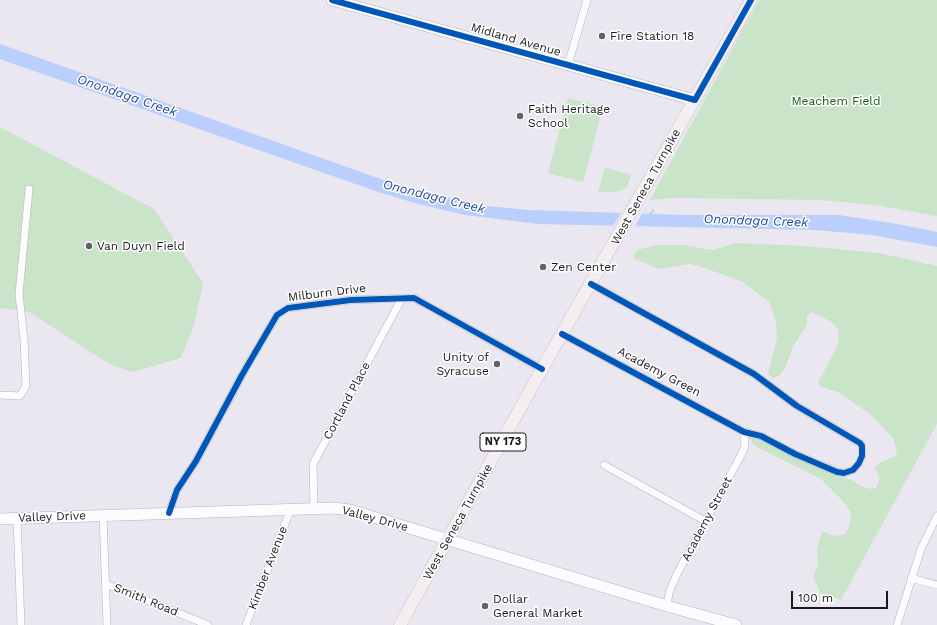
<!DOCTYPE html>
<html>
<head>
<meta charset="utf-8">
<style>
	body { margin:0 }
	#map { position:relative; width:937px; height:625px; overflow:hidden; background:#eae7f1; font-family:"Work Sans",sans-serif }
	canvas { display:block }
	.scale { position:absolute; left:791px; top:591px; width:97px; height:18px; box-sizing:border-box; border:2px solid #1c1a20; border-top:0; padding-left:5px; font-size:12px; line-height:14px; white-space:nowrap; color:#1c1a20; -webkit-text-stroke:3px #fff; paint-order:stroke }
</style>
</head>
<body>
<div id="map">
<canvas width="937" height="625"></canvas>
<div class="scale">100 m</div>
</div>
<script>
const c = document.querySelector('canvas').getContext('2d');
c.lineJoin = 'round';
function paint(path, color) { c.fillStyle = color; c.fill(path, 'evenodd'); }
const shape = rows => new Path2D(rows.map(r => 'M' + r).join(''));
function trace(path, color, width, dash) { c.strokeStyle = color; c.lineWidth = width; c.lineCap = dash ? 'butt' : 'round'; c.setLineDash(dash || []); c.stroke(path); }
function write(font, color, halo, rows, align = 'center') {
  c.font = font + ' "Work Sans",sans-serif'; c.lineWidth = 3; c.setLineDash([]); c.textBaseline = 'middle'; c.strokeStyle = halo; c.fillStyle = color; for (const [text, x, y, turn = 0] of rows) {
    c.save(); c.translate(x, y); c.rotate((+turn || 0) * Math.PI / 180); c.textAlign = isNaN(turn) ? turn : align; if (halo) c.strokeText(text, 0, 0); c.fillText(text, 0, 0); c.restore();
  }
}
const green = shape([
	[759,0,937,0,937,216,874,205,821,200,673,198,650,200],
	[568,98,603,107,583,182,548,173],
	[0,127,154,209,203,283,194,325,181,358,133,372,109,364,29,312,0,308],
	[605,167,631,175,627,188,615,192,598,192],
	[737,243,805,246,879,253,937,266,937,424,841,600,821,594,813,577,818,565,817,550,820,537,823,532,836,536,846,534,851,520,850,511,841,499,821,479,759,448,752,443,750,438,752,437,842,477,851,480,861,486,870,489,876,488,880,479,875,468,881,462,895,456,897,451,893,438,870,414,838,392,821,387,818,383,839,342,838,329,831,322,812,312,807,316,807,325,794,345,785,368,779,376,773,378,768,374,777,338,776,321,769,302,743,282,702,267,690,264,659,269,635,259,634,256,637,250,656,245,682,245,713,250]
]);
const water = shape([
	[0,44,392,183,477,205,529,210,687,215,839,215,898,224,937,232,937,247,872,235,815,230,538,224,465,215,418,204,378,192,0,59]
]);
const pier = shape([
	[622,211,643,212,634,228,612,228]
]);
const stream = shape([
	[649,216,653,210]
]);
const street = shape([
	[568,65,587,0],
	[562,334,744,432,761,436,795,454,837,472,844,473,853,470,859,463,862,456,862,446,860,443,797,406,754,374,591,284],
	[0,395,20,396,26,386,24,340,19,294,29,189],
	[604,465,705,521],
	[314,509,313,464,402,298],
	[169,513,177,490,196,461,242,375,277,315,288,308,351,300,414,298,542,369],
	[103,515,107,625],
	[17,518,21,625],
	[911,578,937,585],
	[106,584,208,625],
	[667,606,669,593,676,576,740,457,745,446,744,432],
	[246,625,290,511],
	[897,625,921,549,937,516]
]);
const secondary = shape([
	[332,0,695,100],
	[0,519,334,508,350,510,667,606,736,625]
]);
const primary = shape([
	[400,625,542,369,751,0]
]);
const cycleway = shape([
	[332,0,695,100,751,0],
	[562,334,744,432,761,436,795,454,837,472,844,473,853,470,859,463,862,456,862,446,860,443,797,406,754,374,591,284],
	[169,513,177,490,196,461,242,375,277,315,288,308,351,300,414,298,542,369]
]);
const markers = [
	[602,36,4,"#646269"],
	[520,116,4,"#646269"],
	[89,246,4,"#646269"],
	[543,267,4,"#646269"],
	[497,364,4,"#646269"],
	[485,606,4,"#646269"]
];
const shields = [
	[503,442,46]
];
const shieldNames = [
	["NY 173",503,442]
];
const poiNames = [
	["Fire Station 18",610,36],
	["Faith Heritage",528,109],
	["School",528,123],
	["Van Duyn Field",97,246],
	["Zen Center",551,267],
	["Unity of",489,357,"right"],
	["Syracuse",489,371,"right"],
	["Dollar",493,599],
	["General Market",493,613]
];
const streetNames = [
	["Midland Avenue",516,40,16],
	["West Seneca Turnpike",646,187,-61],
	["Milburn Drive",327,293,-7],
	["Academy Green",659,372,28],
	["Cortland Place",347,401,-62],
	["Valley Drive",52,517,-2],
	["Valley Drive",375,519,15],
	["Academy Street",707,519,-62],
	["West Seneca Turnpike",458,522,-61],
	["Kimber Avenue",268,568,-69],
	["Smith Road",146,600,22]
];
const parkNames = [
	["Meachem Field",836,101]
];
const waterNames = [
	["Onondaga Creek",127,96,19],
	["Onondaga Creek",434,197,14],
	["Onondaga Creek",756,221,2]
];
paint(green, '#c9e4c9');
paint(water, '#bacffb');
paint(pier, '#eae7f1');
trace(stream, '#bacffb', 2);
trace(street, '#b5b3bb', 8);
trace(secondary, '#b5b3bb', 12);
trace(primary, '#c6c4c9', 13);
trace(street, '#fcfbfd', 7);
trace(secondary, '#fcfbfd', 11);
trace(primary, '#f4eef0', 12);
trace(cycleway, '#0057b8', 6);
for (const [x, y, r, color] of markers) { const dot = new Path2D(); dot.arc(x, y, r, 0, 2 * Math.PI); c.fillStyle = color; c.fill(dot); trace(dot, '#fff', 1.5); }
for (const [x, y, w] of shields) { const box = new Path2D(); box.roundRect(x - w / 2, y - 9, w, 18, 3); c.fillStyle = '#fff'; c.fill(box); trace(box, '#1c1a20', 1); }
write('bold 11px', '#1c1a20', null, shieldNames);
write('12px', '#1c1a20', '#fff', poiNames, 'left');
write('12px', '#1c1a20', '#fff', streetNames);
write('12px', '#185515', '#fff', parkNames);
write('italic 13px', '#244c9e', '#fff', waterNames);
</script>
</body>
</html>
